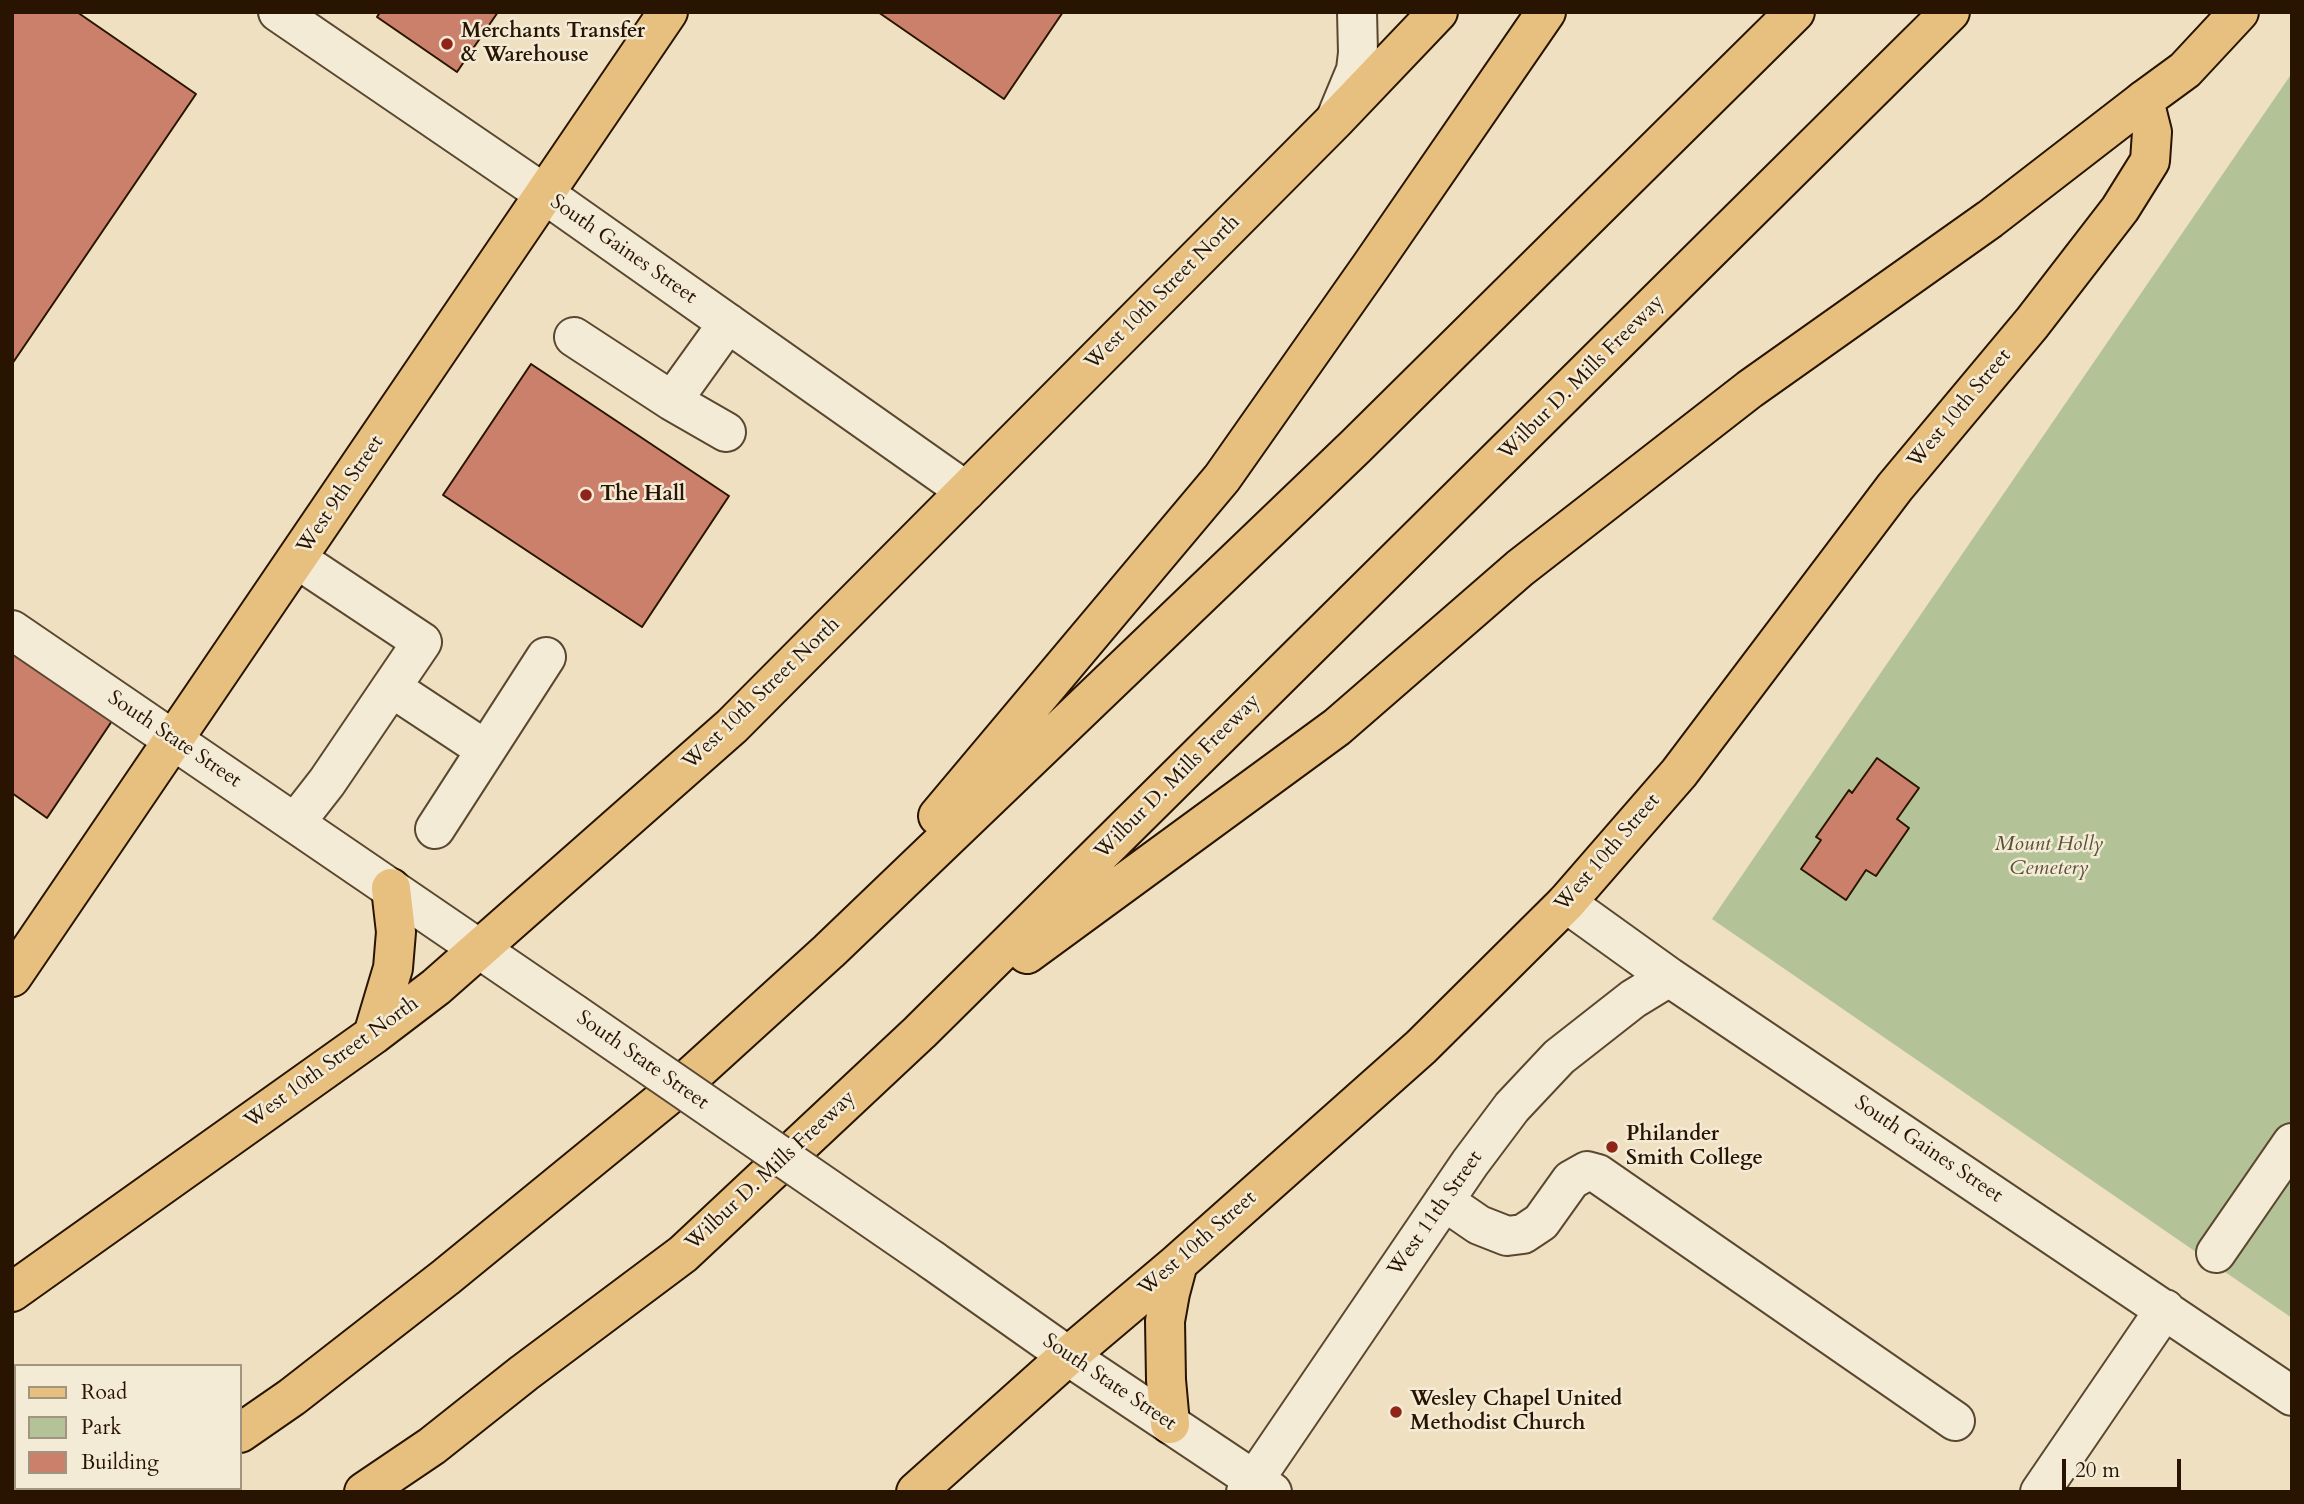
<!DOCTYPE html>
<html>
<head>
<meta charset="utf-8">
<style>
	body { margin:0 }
	#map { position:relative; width:2304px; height:1504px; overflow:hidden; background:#eee0c0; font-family:Cardo,serif }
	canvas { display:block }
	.frame { position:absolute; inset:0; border:14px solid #281400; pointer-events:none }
	.legend { position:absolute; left:14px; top:1364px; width:228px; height:126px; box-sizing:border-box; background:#f4ebd6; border:2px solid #a29580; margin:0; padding:9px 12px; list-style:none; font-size:21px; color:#281400 }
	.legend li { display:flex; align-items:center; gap:14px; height:35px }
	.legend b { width:35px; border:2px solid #a29580 }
	.scale { position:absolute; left:2062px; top:1459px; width:119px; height:32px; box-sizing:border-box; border:4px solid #281400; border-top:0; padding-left:9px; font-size:21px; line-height:24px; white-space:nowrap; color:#281400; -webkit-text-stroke:5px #f4ebd6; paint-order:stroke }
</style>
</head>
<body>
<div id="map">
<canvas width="2304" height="1504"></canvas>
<div class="frame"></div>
<ul class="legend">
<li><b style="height:9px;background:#e7c080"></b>Road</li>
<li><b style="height:19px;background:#b3c397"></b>Park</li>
<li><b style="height:19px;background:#ca806a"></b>Building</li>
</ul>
<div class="scale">20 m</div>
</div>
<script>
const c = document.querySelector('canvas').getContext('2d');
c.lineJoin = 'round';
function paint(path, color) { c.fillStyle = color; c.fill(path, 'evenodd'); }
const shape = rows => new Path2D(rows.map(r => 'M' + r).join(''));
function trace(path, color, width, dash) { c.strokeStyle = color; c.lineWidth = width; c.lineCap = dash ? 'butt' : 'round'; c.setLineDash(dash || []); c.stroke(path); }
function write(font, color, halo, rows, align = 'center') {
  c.font = font + ' Cardo,serif'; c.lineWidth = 5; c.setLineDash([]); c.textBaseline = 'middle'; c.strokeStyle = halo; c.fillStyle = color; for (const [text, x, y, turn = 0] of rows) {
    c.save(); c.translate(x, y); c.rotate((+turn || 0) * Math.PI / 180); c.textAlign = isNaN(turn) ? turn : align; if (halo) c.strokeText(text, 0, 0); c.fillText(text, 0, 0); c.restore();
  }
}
const green = shape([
	[2292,73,2292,1318,1712,919]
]);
const building = shape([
	[12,12,77,12,196,94,12,364,12,12],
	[380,12,498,12,457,72,377,17,380,12],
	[878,12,1063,12,1004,99,878,12],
	[531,364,729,496,642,627,443,495,531,364],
	[12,652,114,718,47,818,12,793,12,652],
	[1877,758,1919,788,1897,819,1909,828,1876,876,1866,870,1846,900,1801,869,1821,840,1816,837,1849,790,1852,793,1877,758]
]);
const minor = shape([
	[278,12,546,195,966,491],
	[1336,118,1356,70,1358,53,1357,12],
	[574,337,672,401,728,323],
	[672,401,726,432],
	[12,630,573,1013],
	[392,688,486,750,435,829],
	[486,750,546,657],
	[295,823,327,782,422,642,297,559],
	[1566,903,1669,977,2292,1396],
	[1444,1201,1479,1225,1507,1236,1523,1234,1541,1222,1571,1180,1587,1171,1598,1174,1955,1421],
	[2216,1253,2292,1143],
	[932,1260,1068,1356,1272,1492],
	[1246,1492,1470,1163,1512,1107,1559,1057,1633,999,1669,977],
	[2040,1492,2165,1309]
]);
const major = shape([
	[12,977,668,12],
	[373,1035,393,968,396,932,391,888],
	[12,1292,373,1035,436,987,732,726,1335,120,1438,12],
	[1170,1424,1166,1380,1165,1321,1170,1293,1178,1263],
	[916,1492,1068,1356,1178,1263,1421,1047,1566,903,1679,773,1895,487,2032,323,2120,209,2150,161,2152,132,2144,100,2185,70,2239,12]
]);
const highway = shape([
	[938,816,1222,478,1371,266,1546,12],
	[1027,954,1337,727,1520,568,1750,389,1990,219,2144,100],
	[240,1433,292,1397,446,1277,687,1080,829,951,1355,447,1795,12],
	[117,1492,123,1488],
	[154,1492,159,1488],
	[364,1492,432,1446,524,1373,683,1254,920,1032,1950,12]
]);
const minorBridge = shape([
	[573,1013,932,1260]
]);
const markers = [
	[447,44,7,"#8f2418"],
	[586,495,7,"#8f2418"],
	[1612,1147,7,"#8f2418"],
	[1396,1412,7,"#8f2418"]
];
const poiNames = [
	["Merchants Transfer",461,32],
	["& Warehouse",461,56],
	["The Hall",600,495],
	["Philander",1626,1135],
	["Smith College",1626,1159],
	["Wesley Chapel United",1410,1400],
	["Methodist Church",1410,1424]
];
const streetNames = [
	["South Gaines Street",623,250,35],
	["West 10th Street North",1163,293,-45],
	["Wilbur D. Mills Freeway",1582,378,-45],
	["West 10th Street",1960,409,-50],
	["West 9th Street",341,495,-56],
	["West 10th Street North",762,694,-44],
	["South State Street",174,740,34],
	["Wilbur D. Mills Freeway",1178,777,-45],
	["West 10th Street",1608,853,-49],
	["South State Street",642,1061,35],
	["West 10th Street North",332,1063,-36],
	["South Gaines Street",1928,1150,34],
	["Wilbur D. Mills Freeway",771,1171,-43],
	["West 11th Street",1436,1214,-55],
	["West 10th Street",1198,1244,-41],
	["South State Street",1109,1383,34]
];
const parkNames = [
	["Mount Holly",2049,845],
	["Cemetery",2049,869]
];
paint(green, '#b3c397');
paint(building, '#ca806a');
trace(building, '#281400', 2);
trace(minor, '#5a4730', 42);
trace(major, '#281400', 42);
trace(highway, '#281400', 42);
trace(minor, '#f4ebd6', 38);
trace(major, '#e7c080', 38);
trace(highway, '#e7c080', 38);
trace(minorBridge, '#5a4730', 42, []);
trace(minorBridge, '#f4ebd6', 38);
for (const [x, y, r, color] of markers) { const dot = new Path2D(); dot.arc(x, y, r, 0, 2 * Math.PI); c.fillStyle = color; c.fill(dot); trace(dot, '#f4ebd6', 2.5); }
write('bold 21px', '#281400', '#f4ebd6', poiNames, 'left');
write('21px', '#281400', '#f4ebd6', streetNames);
write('italic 21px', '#595135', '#f4ebd6', parkNames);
</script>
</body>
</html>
